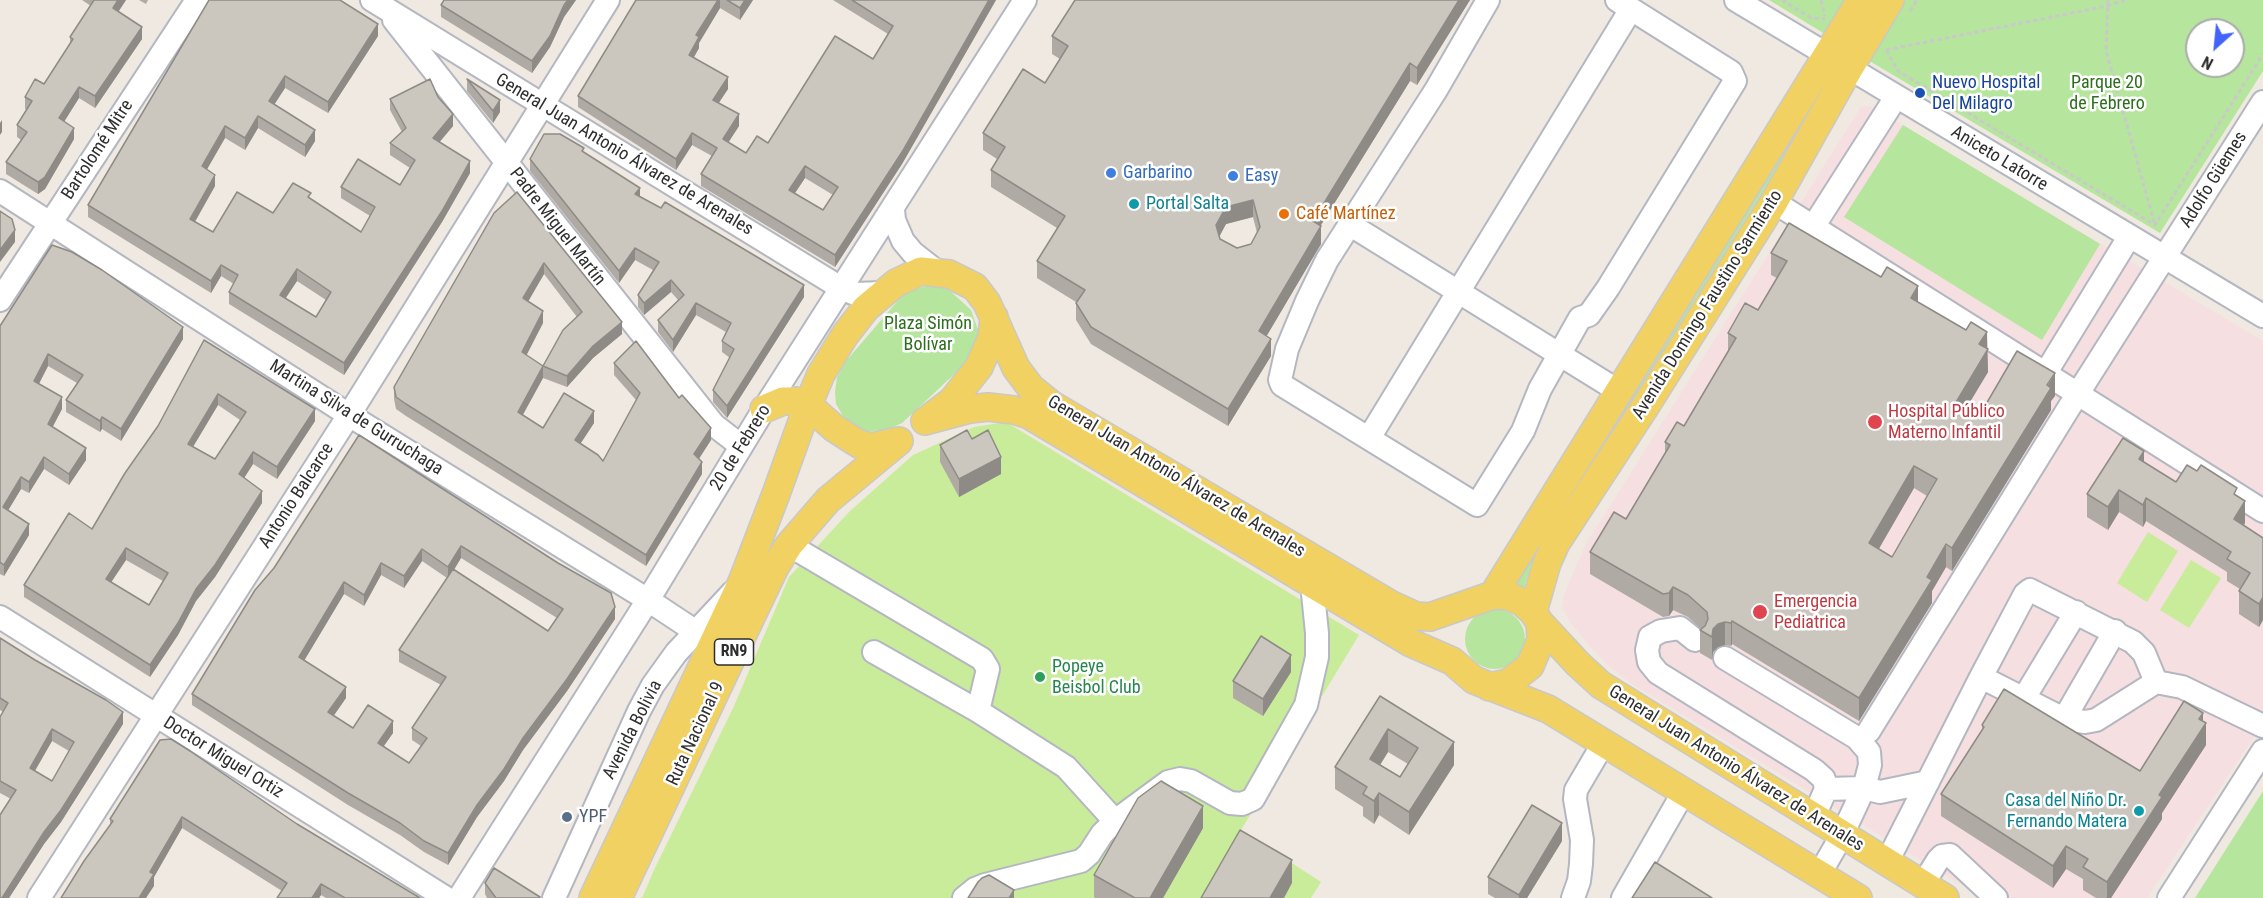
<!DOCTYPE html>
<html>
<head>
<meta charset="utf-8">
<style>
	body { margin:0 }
	#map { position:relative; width:2263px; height:898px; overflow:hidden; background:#efe9e1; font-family:"Roboto Condensed",sans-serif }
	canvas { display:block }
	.north { position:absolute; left:2185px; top:18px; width:60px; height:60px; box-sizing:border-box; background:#fff; border:2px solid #ababab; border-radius:50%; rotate:207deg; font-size:16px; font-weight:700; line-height:24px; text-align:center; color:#2e2e2e }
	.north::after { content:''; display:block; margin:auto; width:21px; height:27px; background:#4264fb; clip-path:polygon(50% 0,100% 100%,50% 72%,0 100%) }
</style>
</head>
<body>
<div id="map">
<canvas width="2263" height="898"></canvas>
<div class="north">N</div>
</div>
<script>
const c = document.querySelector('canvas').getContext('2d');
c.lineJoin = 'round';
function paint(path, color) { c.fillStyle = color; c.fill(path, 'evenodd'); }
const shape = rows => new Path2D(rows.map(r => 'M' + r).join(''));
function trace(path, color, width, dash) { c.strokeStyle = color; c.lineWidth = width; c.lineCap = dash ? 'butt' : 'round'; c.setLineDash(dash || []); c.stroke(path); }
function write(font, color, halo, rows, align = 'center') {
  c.font = font + ' "Roboto Condensed",sans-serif'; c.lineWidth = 5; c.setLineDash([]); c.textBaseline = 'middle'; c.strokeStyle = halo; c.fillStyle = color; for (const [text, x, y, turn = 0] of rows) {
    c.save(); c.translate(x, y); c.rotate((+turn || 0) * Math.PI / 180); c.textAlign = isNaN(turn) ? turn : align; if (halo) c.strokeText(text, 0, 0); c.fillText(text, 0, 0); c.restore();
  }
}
const medical = shape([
	[1871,106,2263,341,2263,723,2147,898,1983,898,1629,682,1607,664,1589,645,1570,622,1562,607,1565,592,1586,544,1861,107]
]);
const green = shape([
	[1769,0,1852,0,1830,37],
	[1902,0,2263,0,2263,71,2160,233,1866,59],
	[2197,30,2233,30,2233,66,2197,66],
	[1826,77,1832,81,1554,526,1531,566,1523,591,1507,584],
	[1903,125,2100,244,2042,340,1844,217],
	[926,286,936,286,948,289,971,310,979,333,974,349,963,366,902,423,889,429,865,432,843,416,836,404,835,392,837,377,846,361,895,304,905,293],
	'1465 639a30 30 0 1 1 60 0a30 30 0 1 1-60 0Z',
	[2263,791,2263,898,2195,898]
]);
const pitch = shape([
	[1006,422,1359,635,1241,830,1321,882,1311,898,642,898,654,870,734,706,789,577,849,512,913,455,974,427],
	[2148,532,2178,551,2147,602,2117,583],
	[2191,560,2221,578,2189,628,2160,610]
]);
const path = shape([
	[1782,0,1811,18,1825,19],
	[1821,0,1825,16],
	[2108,0,2106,51,2155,225],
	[1910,11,1917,0],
	[1886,50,1898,71,2155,225,2263,54],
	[1886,50,2107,6,2126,0]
]);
const minor = shape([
	[372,0,841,288,855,294,882,293],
	[1488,0,1436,90,1327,260,1307,301,1287,349,1280,380,1282,385,1477,505,1523,431,1540,389,1580,318,1589,315,1608,288,1735,81,1731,72,1631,9],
	[1736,0,2263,316],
	[394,20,714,425,741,446],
	[0,191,349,415,648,600,713,643],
	[1774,202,2263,511],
	[893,209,894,220,903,241,913,253,936,271],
	[1349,224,1620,392],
	[1813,227,1896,97],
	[0,300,197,0],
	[2045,374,2129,237],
	[1369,438,1631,9,1617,0],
	[789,545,982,659,988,669,978,711],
	[0,617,446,898],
	[1695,640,1680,628,1661,631,1650,637,1647,650,1649,662,1658,673,1814,770,1824,779,1826,789,1819,805,1810,815],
	[874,652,978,711,1066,767,1115,821],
	[1725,658,1857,738,1869,752,1870,765,1864,788,1842,835,1819,875],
	[1981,677,2064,719,2085,722,2096,720,2156,682,2182,687,2263,726],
	[2024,698,2076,612],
	[2064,719,2115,631],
	[1869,731,2070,406,2263,102],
	[1826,789,1864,788,1880,792,1928,782],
	[1887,862,1981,677,2025,594,2030,590,2133,642,2144,653,2156,682],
	[1923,884,1938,860,1942,856,1950,855,1996,898],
	[39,898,349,415,608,0],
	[459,898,648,600,764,409,1025,0],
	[554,898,639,711,653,685,676,653,733,592],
	[964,898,975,889,985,885,1081,861,1089,854,1102,834,1115,821,1168,782,1180,779,1191,781,1230,803,1242,804,1253,799,1306,705,1317,657,1317,633,1312,584],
	[1573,898,1579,881,1581,864,1582,840,1575,799,1576,790,1603,744],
	[1623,898,1683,793],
	[2169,898,2263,751]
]);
const major = shape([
	[764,409,783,401,796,401,808,405,834,428,859,444,872,447,899,441],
	[932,416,952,401,979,367,992,337,994,317],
	[925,421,970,409,988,407,1014,410,1029,415,1411,643,1452,661,1474,680,1548,709,1858,898],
	[1493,595,1861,0],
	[1533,612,1547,563,1556,543,1645,407,1774,202,1850,67,1890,0],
	[1489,687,1508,683,1530,666,1541,640,1540,623],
	[593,898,742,582,776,494,808,405,821,374,845,335,866,308,896,283,921,271,949,274,975,287,987,303,1016,368,1031,388,1052,405,1390,604,1416,616,1430,617,1493,595,1508,596,1522,602,1533,612,1540,623,1578,664,1601,685,1945,898],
	[618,898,732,657,775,567,789,545,828,500,898,442]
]);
const wall = shape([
	[82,0,126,0,118,12,142,39,95,108,79,98,64,121,74,139,45,189,38,194,6,174,6,162,21,140,17,137,17,125,27,110,25,109,25,97,44,84,70,44,70,37,91,6],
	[139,0,148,0,146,4],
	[209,0,378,36,328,113,285,88,274,104,315,141,305,157,258,128,245,150,225,138,207,169,215,186,195,222,213,232,311,199,361,232,370,216,341,198,341,187,400,185,410,168,390,155,390,143,402,132,390,110,390,99,453,126,439,142,470,173,442,222,344,375,229,304,229,292,234,284,221,276,211,293,88,217,88,205],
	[297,281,326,300,316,317,285,298],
	[444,0,576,0,564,17,550,47,532,73,441,17,441,5],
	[636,0,753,0,740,20,720,8,699,43,699,48,694,57,728,89,719,103,739,126,728,142,746,153,768,143,873,59,888,34,833,0,996,0,902,164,835,267,701,186,701,174,712,156,692,145,676,170,578,107,578,96],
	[805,178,833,195,823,210,795,193],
	[1075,0,1470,0,1417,85,1410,81,1320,226,1321,244,1266,336,1271,356,1228,426,1091,344,1076,320,1076,302,1037,278,1037,261,1057,228,991,187,991,170,997,159,983,150,983,133,1045,83,1060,59,1052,54,1052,36],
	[1253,217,1257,233,1251,244,1237,248,1220,239,1219,236,1226,224],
	[467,79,500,112,493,123,467,91],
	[584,153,640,196,804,297,727,418,713,402,713,390,730,358,722,352,722,341,726,332,696,315,673,352,658,332,658,320,678,300,671,292,644,315,638,307,638,295,653,270,635,260,619,283,530,171,530,159],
	[494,213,622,334,593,358,567,387,543,378,523,415,543,428,594,423,580,444,603,461,636,400,614,375,614,363,711,440,699,459,702,474,646,566,406,416,396,409,394,399,394,387],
	[544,274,577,317,543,366,526,355,543,323,528,302],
	[1771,253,1918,302,1987,349,1988,372,1965,410,1978,418,2055,396,2051,401,2051,410,1952,571,1946,567,1932,591,1932,603,1859,721,1732,644,1731,646,1725,645,1718,647,1713,652,1712,660,1700,653,1700,630,1701,629,1688,617,1673,610,1669,616,1663,617,1590,574,1590,552,1626,519,1665,453,1665,442,1684,426,1728,353,1728,333,1758,310,1777,278,1771,275],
	[1914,488,1927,496,1892,557,1878,549],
	[0,326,183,339,121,441,102,429,100,432,66,412,66,400,77,383,48,366,39,384,62,409,52,427,86,460,69,485,44,469,29,493,21,489,8,510,29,535,4,576,0,574],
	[204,340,315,421,277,479,253,464,244,478,262,503,215,577,196,601,178,635,150,677,24,597,24,585,92,529,158,426],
	[218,405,240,420,215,459,193,447],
	[126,560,163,581,149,605,111,582],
	[359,435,615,619,567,691,523,750,504,781,477,817,448,865,424,852,400,835,348,805,192,705,192,694,274,568],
	[461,558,557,618,548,631,454,570],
	[422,561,447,578,399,650,399,662,441,685,412,728,412,740,421,746,409,763,384,746,393,733,353,728,333,716,346,698,304,661,344,594,364,606,381,575,404,588],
	[972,439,1001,474,959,497,940,462,940,445],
	[2144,462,2176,482,2237,496,2245,523,2244,525,2263,538,2263,620,2259,627,2239,614,2239,591,2240,589,2227,581,2227,572,2146,521,2143,527,2119,512,2108,530,2087,517,2087,494],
	[0,638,123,724,61,822,44,844,9,898,11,799,0,793,0,717,3,712,0,710],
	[52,741,69,751,52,781,35,771],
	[1291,672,1263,716,1233,698,1233,681],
	[1380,696,1454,765,1409,835,1379,815,1374,824,1363,816,1363,807,1335,789,1335,767],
	[1388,752,1408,764,1400,777,1380,765],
	[2203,721,2206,745,2162,813,2162,819,2111,898,2096,898,2083,890,2083,879,2066,869,2053,888,1941,816,1941,794,1982,730,1982,725,2140,771],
	[160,740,297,824,420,898,326,898,321,895,319,898,277,898,282,891,182,828,154,877,154,886,110,825,110,819],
	[1203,828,1163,898,1095,898,1094,897,1094,875],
	[1562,841,1527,898,1495,898,1488,894,1488,877],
	[485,883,540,898,487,898,485,894]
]);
const shadedWall = shape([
	[118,0,126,0,113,20,113,8],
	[568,0,576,0,564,17,550,47,532,73,532,61],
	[718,0,720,0,720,8,699,43,699,48,689,66,689,55,696,35],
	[745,0,753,0,740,20,740,8],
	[989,0,996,0,902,164,835,267,835,255],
	[1459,0,1470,0,1417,85,1417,68],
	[378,24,378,36,328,113,328,102],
	[142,27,142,39,95,108,95,96],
	[1410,63,1410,81,1313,238,1313,221],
	[285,76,285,88,269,113,269,101],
	[728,77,728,89,713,111,713,100],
	[79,87,79,98,59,130,59,118],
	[500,100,500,112,493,123,493,111],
	[453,114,453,126,433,150,433,138],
	[739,114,739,126,723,151,723,139],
	[258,116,258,128,245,150,245,138],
	[2,120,2,132,0,135,0,123],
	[225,126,225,138,202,178,202,166],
	[74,128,74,139,45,189,38,194,38,182],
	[315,130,315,141,305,157,305,145],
	[692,133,692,145,676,170,676,159],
	[470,161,470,173,442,222,344,375,344,363],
	[805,166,805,178,789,202,789,190],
	[215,175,215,186,190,230,190,219],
	[640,188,640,199,635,194],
	[1253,200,1253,217,1226,224,1216,243,1216,225,1226,207],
	[1321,226,1321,244,1259,349,1259,331],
	[15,230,15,242,0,262,0,250],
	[635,248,635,260,619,283,619,271],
	[544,263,544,274,523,310,523,298],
	[221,265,221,276,211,293,211,281],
	[297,269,297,281,280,307,280,295],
	[671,280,671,292,644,315,644,303],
	[804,285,804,297,727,418,727,406],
	[1918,286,1918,309,1911,298],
	[696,303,696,315,673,352,673,340],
	[543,311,543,323,522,364,522,352],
	[622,322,622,334,593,358,567,387,567,376,593,346],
	[183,327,183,339,121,441,121,429],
	[1987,332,1988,372,1955,427,1955,404,1979,344],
	[1271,339,1271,356,1228,426,1228,409],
	[48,354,48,366,34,393,34,381],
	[543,366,543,378,518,423,518,412],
	[2055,373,2055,396,2051,401,2051,410,1952,571,1952,548],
	[218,394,218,405,188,455,188,444],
	[62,397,62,409,48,436,48,424],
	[315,409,315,421,277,479,277,467],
	[594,411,594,423,575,452,575,440],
	[102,417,102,429,100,432,100,421],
	[711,428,711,440,694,466,694,454],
	[86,448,86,460,69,485,69,474],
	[2144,451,2144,474,2139,459],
	[253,452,253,464,239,486,239,474],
	[44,457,44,469,29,493,29,482],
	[1001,457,1001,474,959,497,959,479],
	[702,462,702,474,646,566,646,555],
	[1914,466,1914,488,1869,566,1869,543],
	[21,477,21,489,3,519,3,507],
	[2119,490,2119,512,2108,530,2108,507],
	[262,491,262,503,215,577,196,601,178,635,150,677,150,665,196,589],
	[2146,498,2146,521,2143,527,2143,505],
	[2245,501,2245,523,2234,541,2234,519],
	[29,524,29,535,4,576,4,565],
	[1946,544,1946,567,1932,591,1932,603,1859,721,1859,698,1927,577],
	[461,546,461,558,448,579,448,567],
	[126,548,126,560,106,590,106,579],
	[422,549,422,561,404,588,404,576],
	[381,563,381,575,364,606,364,595],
	[344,582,344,594,299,669,299,657],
	[1673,587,1673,610,1669,616,1669,593],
	[2263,597,2263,620,2259,627,2259,604],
	[615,607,615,619,567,691,523,750,504,781,477,817,448,865,448,853,477,805,523,738],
	[1732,621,1732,644,1731,646,1731,623],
	[1725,622,1725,645,1718,647,1713,652,1712,660,1712,637,1713,629,1718,624],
	[1291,655,1291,672,1263,716,1263,699],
	[346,687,346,698,328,724,328,712],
	[123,712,123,724,61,822,44,844,9,898,2,898,15,877],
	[2203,713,2203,727,2206,723,2206,745,2162,813,2162,819,2111,898,2107,898,2107,882,2159,795],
	[393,721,393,733,378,754,378,743],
	[52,729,52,741,30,779,30,768],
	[1388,729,1388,752,1370,781,1370,759],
	[1454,742,1454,765,1409,835,1409,812],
	[1379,793,1379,815,1374,824,1374,801],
	[1203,806,1203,828,1163,898,1150,898],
	[182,817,182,828,154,877,154,886,146,898,139,898,150,872],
	[1562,823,1562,841,1527,898,1519,898,1519,895],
	[2066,846,2066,869,2053,888,2053,866],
	[1292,860,1292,883,1284,898,1270,898],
	[321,884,321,895,319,898,312,898],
	[1014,890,1014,898,1009,898]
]);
const building = shape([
	[94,0,118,0,113,8,142,27,95,96,79,87,59,118,74,128,45,177,38,182,6,162,27,132,17,125,32,101,25,97,35,79,44,84,73,39,70,37,94,0],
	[209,0,340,0,378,24,328,102,285,76,269,101,315,130,305,145,258,116,245,138,225,126,202,166,215,175,190,219,213,232,237,192,273,213,293,183,311,193,308,197,361,232,375,207,341,187,358,159,400,185,415,160,390,143,406,128,390,99,430,79,438,97,453,114,433,138,470,161,442,211,344,363,229,292,238,275,221,265,211,281,88,205,209,0],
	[297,269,331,292,316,317,280,295,297,269],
	[444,0,568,0,564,5,550,36,532,61,441,5,444,0],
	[636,0,718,0,696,35,699,37,689,55,728,77,713,100,739,114,723,139,746,153,757,136,768,143,835,36,873,59,893,26,852,0,989,0,902,152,835,255,701,174,717,148,692,133,676,159,578,96,636,0],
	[805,166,838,187,823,210,789,190,805,166],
	[727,0,745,0,740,8,727,0],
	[1075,0,1459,0,1417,68,1410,63,1313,221,1321,226,1259,331,1271,339,1228,409,1091,327,1076,303,1085,290,1037,261,1065,216,991,170,1005,147,983,133,1023,69,1045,83,1068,46,1052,36,1075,0],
	[1253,200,1260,227,1251,244,1237,248,1220,239,1216,225,1226,207,1253,200],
	[467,79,500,100,493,111,467,79],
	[544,134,560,134,584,148,582,151,640,188,635,194,661,208,665,202,804,285,727,406,713,390,734,349,722,341,731,323,696,303,673,340,658,320,684,295,671,280,644,303,638,295,659,262,635,248,619,271,530,159,544,134],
	[517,192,622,322,593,346,567,376,543,366,518,412,543,428,564,393,594,411,575,440,598,455,603,461,640,393,614,363,636,341,679,398,682,395,711,428,694,454,702,462,646,555,406,404,396,397,394,387,494,213,517,192],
	[544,263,582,312,563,330,543,366,522,352,543,311,523,298,544,263],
	[0,211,12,219,15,230,0,250,0,211],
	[1789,223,1881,277,1887,267,1918,286,1911,298,1966,330,1971,322,1987,332,1979,344,1988,349,1955,404,1978,418,2017,351,2055,373,2047,385,2051,388,1952,548,1946,544,1927,577,1932,580,1859,698,1732,621,1731,623,1725,622,1718,624,1713,629,1712,637,1700,630,1705,626,1708,619,1707,612,1688,595,1673,587,1669,593,1663,594,1590,552,1614,512,1626,519,1670,445,1665,442,1677,422,1684,426,1736,338,1728,333,1745,303,1758,310,1787,261,1771,253,1789,223],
	[1914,466,1937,479,1892,557,1869,543,1914,466],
	[52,245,72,252,102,270,183,327,121,429,102,417,100,421,66,400,83,375,48,354,34,381,62,397,48,424,86,448,69,474,44,457,29,482,21,477,3,507,29,524,4,565,0,562,0,326,52,245],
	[204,340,315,409,277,467,253,452,239,474,262,491,215,565,196,589,178,623,150,665,24,585,69,513,92,529,125,473,158,426,204,340],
	[218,394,246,412,215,459,188,444,218,394],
	[126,548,168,573,149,605,106,579,126,548],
	[967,430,972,439,988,430,1001,457,959,479,940,445,967,430],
	[359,435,558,563,611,593,615,607,567,679,523,738,504,769,477,805,448,853,424,841,400,823,348,793,192,694,255,590,274,568,359,435],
	[461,546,563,609,548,631,453,569,399,650,446,677,412,728,427,738,409,763,378,743,393,721,368,705,353,728,328,712,346,687,299,657,344,582,364,595,381,563,404,576,422,549,448,567,461,546],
	[2123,438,2144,451,2139,459,2176,482,2187,465,2197,471,2201,465,2237,488,2234,494,2245,501,2234,519,2263,538,2263,597,2259,604,2239,591,2250,573,2227,559,2231,552,2146,498,2143,505,2119,490,2108,507,2087,494,2123,438],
	[1261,636,1291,655,1263,699,1233,681,1261,636],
	[0,638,35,660,106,700,123,712,61,810,44,832,2,898,0,898,0,815,16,790,0,781,0,717,8,703,0,698,0,638],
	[52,729,74,742,52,781,30,768,52,729],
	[2004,689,2140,771,2184,701,2203,713,2199,719,2206,723,2159,795,2162,797,2107,882,2083,867,2088,859,2066,846,2053,866,1941,794,1984,727,1982,725,2004,689],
	[1380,696,1454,742,1409,812,1379,793,1374,801,1363,794,1367,787,1335,767,1380,696],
	[1388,729,1418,748,1400,777,1370,759,1388,729],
	[171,739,190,751,297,824,420,898,345,898,321,884,312,898,277,898,287,883,182,817,150,872,154,874,139,898,61,898,84,861,113,821,110,819,160,740,171,739],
	[1161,781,1203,806,1150,898,1135,898,1094,875,1138,798,1161,781],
	[1532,805,1562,823,1519,895,1488,877,1532,805],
	[1240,830,1292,860,1270,898,1201,898,1240,830],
	[1655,862,1712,898,1632,898,1655,862],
	[494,868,540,897,539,898,496,898,485,883,494,868],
	[989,875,1014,890,1009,898,968,898,978,882,982,878,989,875]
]);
const markers = [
	[1920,93,6,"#1a4fb4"],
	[1111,173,6,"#3f7fe0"],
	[1233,176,6,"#3f7fe0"],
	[1134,204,6,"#0f9aa8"],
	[1284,214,6,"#e8710a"],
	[1875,422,8,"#e0444e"],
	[1760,612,8,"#e0444e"],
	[1040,677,6,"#2e9e5b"],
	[2139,811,6,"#0f9aa8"],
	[567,817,6,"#5c6f8a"]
];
const shields = [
	[734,652,39]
];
const shieldNames = [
	["RN9",734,652]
];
const transitNames = [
	["Nuevo Hospital",1932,83],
	["Del Milagro",1932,104]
];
const parkNames = [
	["Parque 20",2107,83],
	["de Febrero",2107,104],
	["Plaza Simón",928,324],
	["Bolívar",928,345]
];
const streetNames = [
	["Bartolomé Mitre",98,150,-57],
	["General Juan Antonio Álvarez de Arenales",624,155,31],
	["Aniceto Latorre",1999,159,31],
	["Adolfo Güemes",2214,180,-58],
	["Padre Miguel Martín",557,227,52],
	["Avenida Domingo Faustino Sarmiento",1708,305,-58],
	["Martina Silva de Gurruchaga",356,418,32],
	["20 de Febrero",741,448,-58],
	["General Juan Antonio Álvarez de Arenales",1176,477,31],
	["Antonio Balcarce",297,496,-57],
	["Avenida Bolivia",633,730,-63],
	["Ruta Nacional 9",696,734,-65],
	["Doctor Miguel Ortiz",223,758,32],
	["General Juan Antonio Álvarez de Arenales",1736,769,32]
];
const shopNames = [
	["Garbarino",1123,173],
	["Easy",1245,176]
];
const cultureNames = [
	["Portal Salta",1146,204],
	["Casa del Niño Dr.",2127,801,"right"],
	["Fernando Matera",2127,822,"right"]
];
const foodNames = [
	["Café Martínez",1296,214]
];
const healthNames = [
	["Hospital Público",1888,412],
	["Materno Infantil",1888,433],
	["Emergencia",1774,602],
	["Pediatrica",1774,623]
];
const leisureNames = [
	["Popeye",1052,667],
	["Beisbol Club",1052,688]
];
const serviceNames = [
	["YPF",579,817]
];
paint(medical, '#f5dfe0');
paint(green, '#b6e59e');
paint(pitch, '#c9ec9a');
trace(minor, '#b4b7c1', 26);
trace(major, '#c9c9c9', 30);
trace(path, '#c9c9c9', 3, [4.5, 3]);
trace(minor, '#fff', 22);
trace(major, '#f2d163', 27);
paint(wall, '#afaba4');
paint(shadedWall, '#8e8b86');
paint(building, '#cbc7bf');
trace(building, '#8e8b86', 1.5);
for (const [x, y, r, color] of markers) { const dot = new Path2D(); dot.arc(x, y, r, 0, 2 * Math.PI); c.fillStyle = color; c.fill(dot); trace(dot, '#fff', 2); }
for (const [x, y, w] of shields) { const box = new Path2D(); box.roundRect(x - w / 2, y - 13, w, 26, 4.5); c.fillStyle = '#fff'; c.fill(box); trace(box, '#2e2e2e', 1.5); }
write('bold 16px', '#2e2e2e', null, shieldNames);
write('18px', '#164399', '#fff', transitNames, 'left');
write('18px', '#2c6e1b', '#fff', parkNames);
write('18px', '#2e2e2e', '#fff', streetNames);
write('18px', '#366cbe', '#fff', shopNames, 'left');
write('18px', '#0d838f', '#fff', cultureNames, 'left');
write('18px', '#c56008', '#fff', foodNames, 'left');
write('18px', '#be3a42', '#fff', healthNames, 'left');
write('18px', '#27864d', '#fff', leisureNames, 'left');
write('18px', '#4e5e75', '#fff', serviceNames, 'left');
</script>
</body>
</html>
